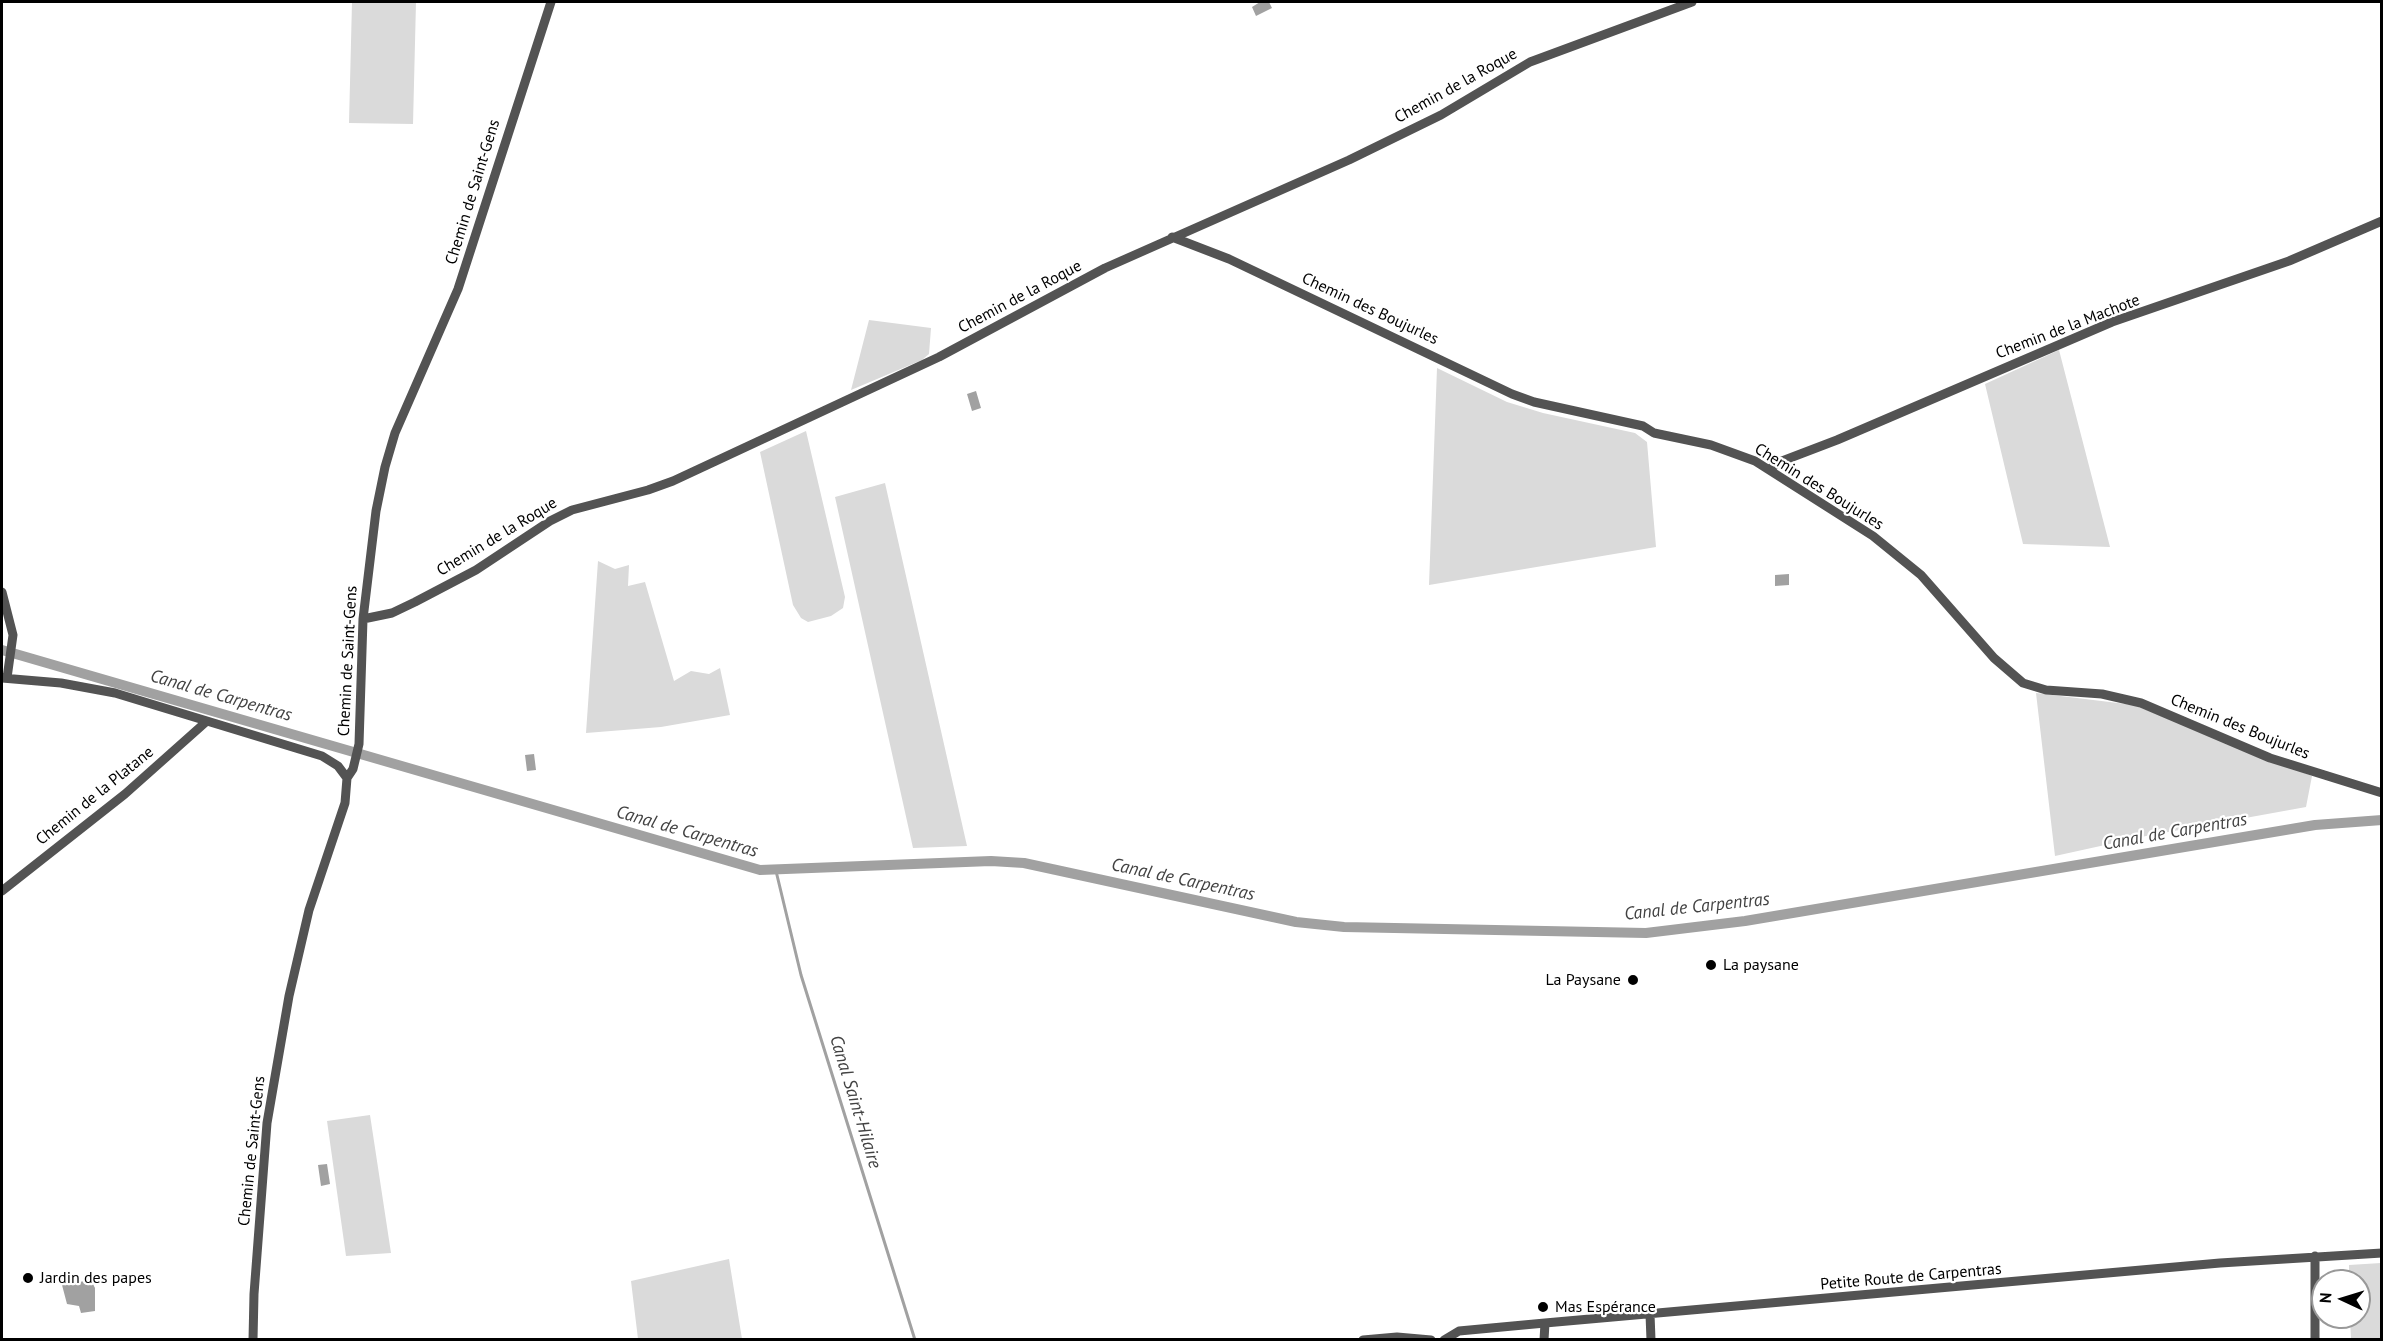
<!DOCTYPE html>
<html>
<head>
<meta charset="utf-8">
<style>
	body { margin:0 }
	#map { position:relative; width:2383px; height:1341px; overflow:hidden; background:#fff; font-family:"PT Sans",sans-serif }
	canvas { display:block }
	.frame { position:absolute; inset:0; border:3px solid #000; pointer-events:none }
	.north { position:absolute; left:2311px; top:1269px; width:60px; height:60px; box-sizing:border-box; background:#fff; border:2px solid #999; border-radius:50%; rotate:274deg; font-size:16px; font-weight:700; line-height:24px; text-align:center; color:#000 }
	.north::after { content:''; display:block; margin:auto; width:21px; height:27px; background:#000; clip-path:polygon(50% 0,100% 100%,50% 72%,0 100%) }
</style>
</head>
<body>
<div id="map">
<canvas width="2383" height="1341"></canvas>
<div class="frame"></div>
<div class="north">N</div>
</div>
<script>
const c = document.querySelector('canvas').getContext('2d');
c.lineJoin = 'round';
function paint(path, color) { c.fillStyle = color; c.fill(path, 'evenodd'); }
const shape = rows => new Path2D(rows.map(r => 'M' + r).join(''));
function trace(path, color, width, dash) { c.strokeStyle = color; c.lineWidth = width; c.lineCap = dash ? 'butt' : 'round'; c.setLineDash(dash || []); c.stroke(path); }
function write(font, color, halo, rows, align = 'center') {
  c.font = font + ' "PT Sans",sans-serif'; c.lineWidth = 4.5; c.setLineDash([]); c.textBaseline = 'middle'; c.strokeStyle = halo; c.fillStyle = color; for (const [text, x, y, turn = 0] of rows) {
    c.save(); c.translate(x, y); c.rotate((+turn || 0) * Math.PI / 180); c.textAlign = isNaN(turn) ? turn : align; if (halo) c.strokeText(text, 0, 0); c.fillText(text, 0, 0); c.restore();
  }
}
const green = shape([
	[352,2,416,2,413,124,349,123],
	[869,320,931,328,929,354,922,360,851,390],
	[2059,350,2110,547,2023,544,1985,384],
	[1437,368,1507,402,1543,413,1635,433,1647,442,1656,547,1429,585],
	[806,431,845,597,843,608,831,616,808,622,801,618,793,605,760,452],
	[885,483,967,846,913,848,835,497],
	[598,561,615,569,629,565,628,586,645,582,674,681,691,671,709,674,720,668,730,715,661,727,586,733],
	[2036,693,2134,705,2312,776,2306,807,2146,836,2055,856],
	[370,1115,391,1253,346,1256,327,1121],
	[729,1259,742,1339,638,1339,631,1281],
	[2381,1263,2381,1339,2351,1339,2350,1317,2359,1317,2359,1281,2349,1281,2349,1265]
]);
const water = shape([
	[1260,2,1269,2,1272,8,1256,16,1252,7],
	[976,391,981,408,972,411,967,394],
	[1789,574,1789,585,1775,586,1775,575],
	[534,754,536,770,527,771,525,755],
	[327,1164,330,1184,321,1186,318,1165],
	[85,1281,92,1282,95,1288,95,1311,81,1313,79,1306,67,1304,62,1285]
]);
const stream = shape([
	[776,871,801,975,915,1340]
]);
const canal = shape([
	[2,650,760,870,991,861,1024,863,1296,922,1344,927,1646,933,1745,921,2315,825,2382,820]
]);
const minor = shape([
	[1172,237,1229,259,1512,394,1534,402,1643,426,1654,433,1711,445,1755,461,1873,536,1921,575,1994,658,2023,683,2046,690,2102,694,2141,703,2270,758,2382,793],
	[1769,469,1782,461,1837,440,2112,322,2289,261,2382,221],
	[2,592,13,635,7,678],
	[363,619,392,613,415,602,476,570,550,521,572,510,648,490,673,481,939,357,1105,268,1349,160,1441,115,1530,62,1692,2],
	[2,678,61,683,115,693,322,756,338,766,347,778],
	[2,891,125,794,207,721],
	[2315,1256,2315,1340],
	[1650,1314,1651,1340],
	[253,1340,254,1294,267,1123,289,996,309,910,345,803,347,778,353,769,359,744,363,619,376,511,385,467,395,433,458,289,551,2],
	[1363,1340,1397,1337,1431,1340],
	[1444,1340,1459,1331,1545,1323,2220,1263,2382,1253],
	[1544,1340,1545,1323]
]);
const markers = [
	[1711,965,6,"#000"],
	[1633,980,6,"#000"],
	[28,1278,6,"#000"],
	[1543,1307,6,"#000"]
];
const streetNames = [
	["Chemin de la Roque",1456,86,-29],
	["Chemin de Saint-Gens",473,192,-73],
	["Chemin de la Roque",1020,297,-28],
	["Chemin des Boujurles",1370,309,25],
	["Chemin de la Machote",2068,327,-21],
	["Chemin des Boujurles",1819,487,32],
	["Chemin de la Roque",497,537,-31],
	["Chemin de Saint-Gens",348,661,-87],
	["Chemin des Boujurles",2240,727,22],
	["Chemin de la Platane",95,796,-39],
	["Chemin de Saint-Gens",252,1151,-84],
	["Petite Route de Carpentras",1911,1277,-5]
];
const poiNames = [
	["La paysane",1723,965],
	["La Paysane",1621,980,"right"],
	["Jardin des papes",40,1278],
	["Mas Espérance",1555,1307]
];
const waterNames = [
	["Canal de Carpentras",221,696,16],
	["Canal de Carpentras",687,832,16],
	["Canal de Carpentras",2175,832,-10],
	["Canal de Carpentras",1183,880,12],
	["Canal de Carpentras",1697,907,-6],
	["Canal Saint-Hilaire",855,1102,73]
];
paint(green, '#dadada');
paint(water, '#a1a1a1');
trace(stream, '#a1a1a1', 3);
trace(canal, '#a1a1a1', 10);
trace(minor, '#535353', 9);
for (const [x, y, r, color] of markers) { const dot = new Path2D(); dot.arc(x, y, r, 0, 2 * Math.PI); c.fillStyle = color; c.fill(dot); trace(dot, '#fff', 2); }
write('16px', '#000', '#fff', streetNames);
write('16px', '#000', '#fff', poiNames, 'left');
write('italic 18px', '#424242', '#fff', waterNames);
</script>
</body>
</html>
